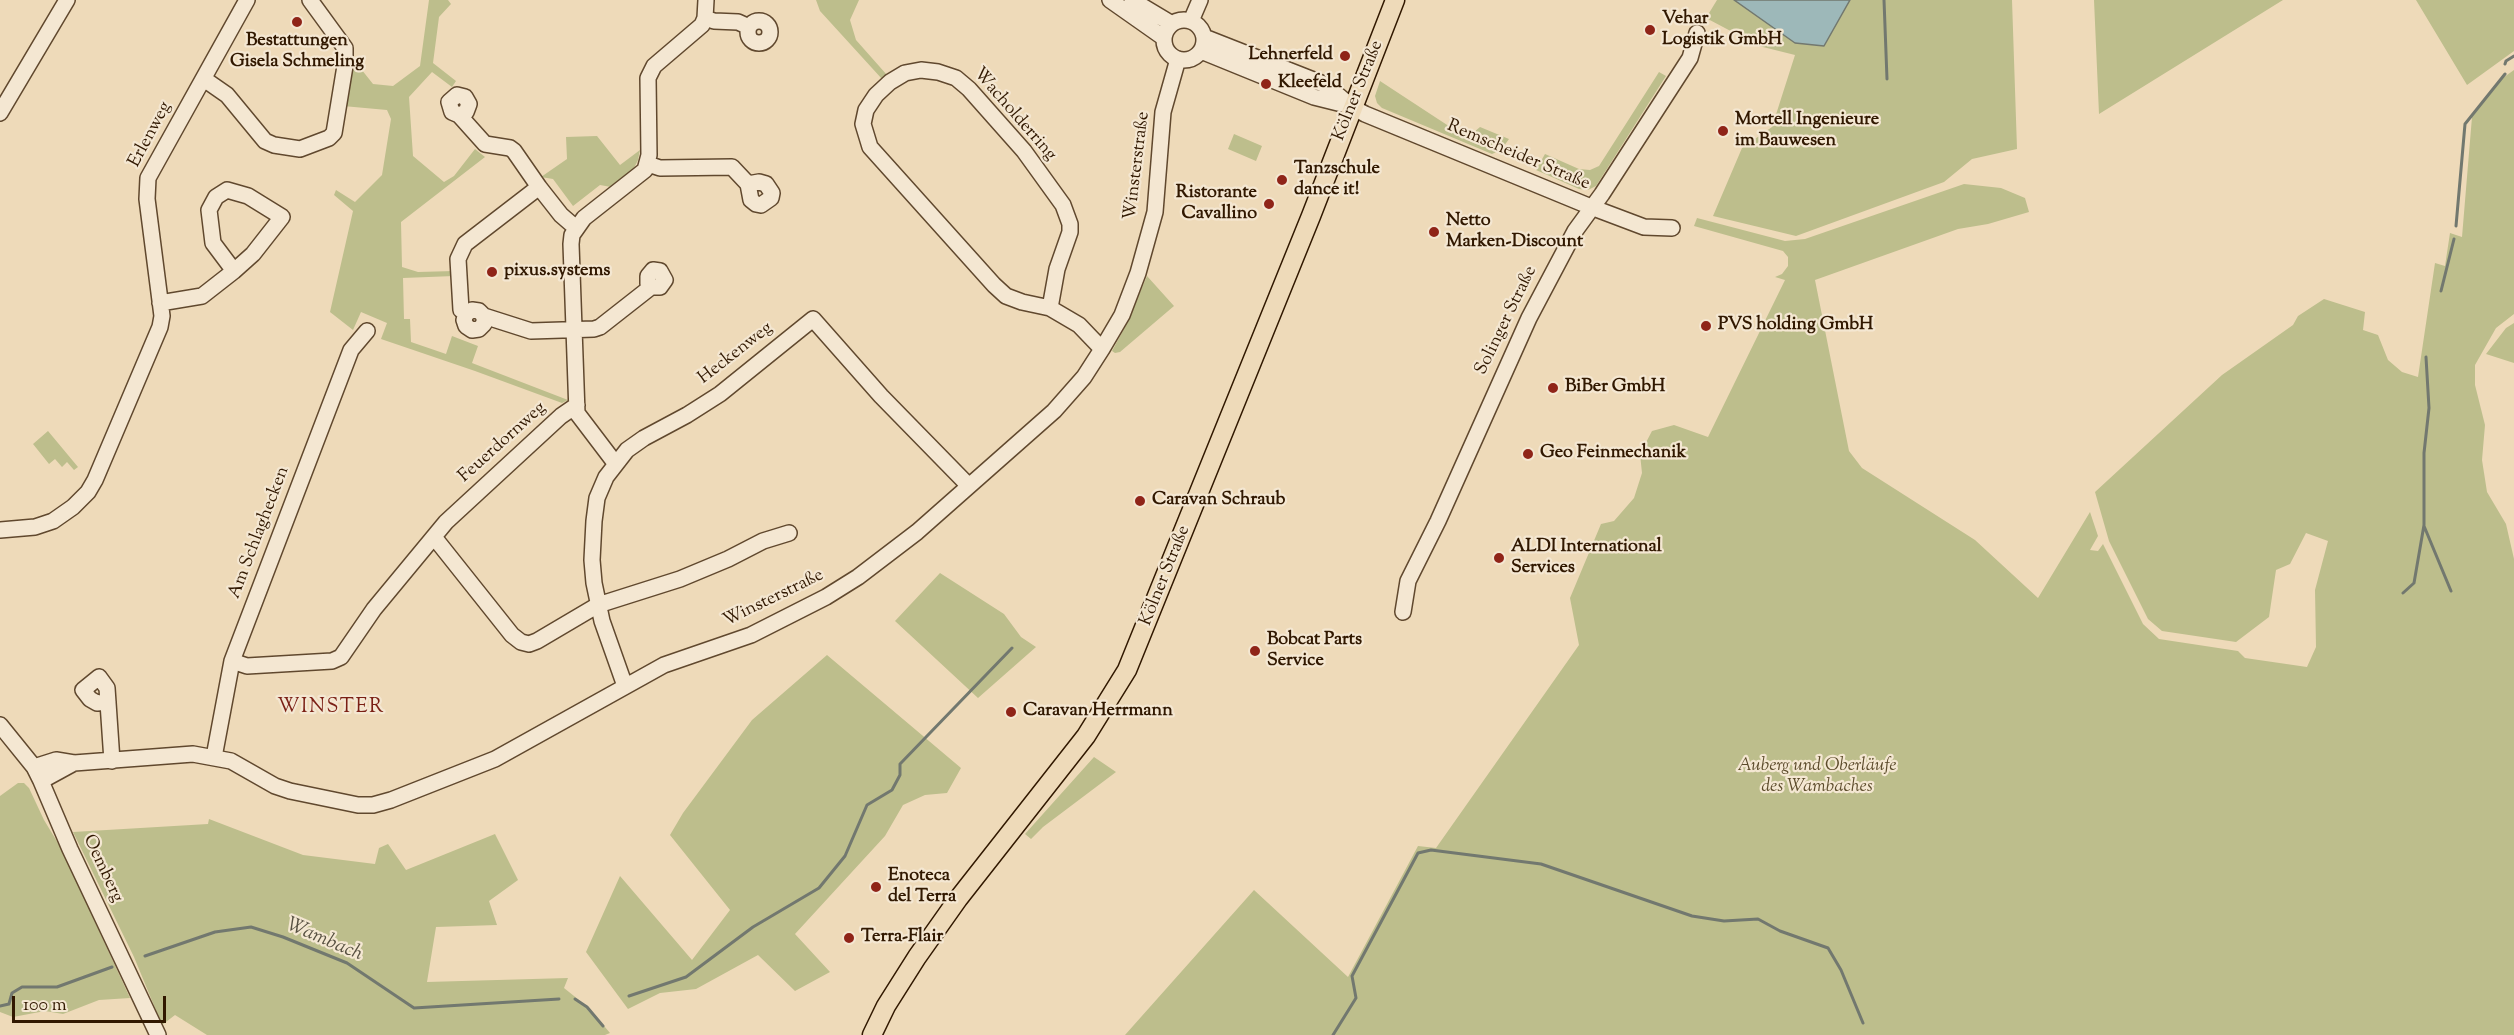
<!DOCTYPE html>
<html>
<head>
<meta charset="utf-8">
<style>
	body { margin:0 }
	#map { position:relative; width:2514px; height:1035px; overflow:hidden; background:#eedab9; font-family:"Sorts Mill Goudy",serif }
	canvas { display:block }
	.scale { position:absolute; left:12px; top:996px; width:154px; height:27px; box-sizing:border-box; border:3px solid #311800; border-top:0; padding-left:8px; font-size:18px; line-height:21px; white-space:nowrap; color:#311800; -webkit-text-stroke:4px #f4e7d2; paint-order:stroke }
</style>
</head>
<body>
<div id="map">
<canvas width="2514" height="1035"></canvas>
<div class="scale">100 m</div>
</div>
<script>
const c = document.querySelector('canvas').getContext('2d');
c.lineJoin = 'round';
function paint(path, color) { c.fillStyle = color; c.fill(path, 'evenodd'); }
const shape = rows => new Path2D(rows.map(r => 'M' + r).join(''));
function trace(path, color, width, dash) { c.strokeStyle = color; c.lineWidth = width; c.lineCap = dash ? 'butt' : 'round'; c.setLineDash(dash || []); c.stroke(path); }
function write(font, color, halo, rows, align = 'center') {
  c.font = font + ' "Sorts Mill Goudy",serif'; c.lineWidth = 4.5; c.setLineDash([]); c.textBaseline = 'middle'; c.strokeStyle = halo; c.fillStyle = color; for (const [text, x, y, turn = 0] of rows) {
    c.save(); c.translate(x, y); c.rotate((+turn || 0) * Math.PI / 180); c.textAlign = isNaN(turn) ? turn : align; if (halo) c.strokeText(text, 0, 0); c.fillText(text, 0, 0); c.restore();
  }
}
const green = shape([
	[429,0,448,0,451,4,439,17,433,63,456,81,452,87,432,72,409,97,413,156,444,182,454,176,475,149,485,157,401,222,402,267,418,272,454,271,454,276,403,278,404,319,410,319,411,342,446,354,452,336,478,346,472,363,568,400,562,403,475,371,381,339,387,323,361,312,353,330,330,312,353,211,334,195,336,190,355,202,382,175,391,119,387,110,343,106,350,55,373,84,393,86,420,66],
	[816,0,859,0,850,20,856,40,887,75,882,79,820,11],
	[1717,0,2012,0,2017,149,1972,159,1944,182,1796,236,1713,216,1742,148,1772,127,1795,55,1759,46,1706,18],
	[2094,0,2283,0,2099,114],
	[2416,0,2514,0,2514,51,2467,85],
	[2514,70,2514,314,2496,328,2475,365,2475,385,2485,425,2482,460,2487,492,2506,524,2514,559,2514,1035,1125,1035,1254,890,1348,977,1418,846,1436,848,1579,645,1570,598,1601,524,1614,521,1634,498,1642,473,1640,454,1652,431,1674,425,1708,437,1785,280,1775,277,1782,274,1788,266,1788,257,1783,251,1694,226,1697,218,1785,241,1805,239,1964,184,2001,188,2025,198,2029,212,1988,224,1958,229,1815,280,1849,451,1862,468,1975,540,2038,598,2090,512,2098,536,2090,550,2098,551,2103,544,2143,624,2159,639,2238,651,2245,658,2307,667,2316,647,2315,590,2328,541,2306,533,2290,564,2276,570,2269,617,2236,642,2162,631,2148,619,2109,541,2095,492,2222,375,2293,325,2298,316,2324,299,2365,312,2363,330,2378,335,2388,360,2402,372,2418,377,2435,263,2445,266,2450,233,2462,237,2472,117,2500,80],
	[1659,72,1666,76,1596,186,1588,190,1579,189,1536,170,1545,154,1579,169,1590,170,1599,166],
	[1380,81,1467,138,1480,127,1509,139,1501,150,1492,154,1382,108,1377,103,1375,96],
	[1234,134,1262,146,1256,161,1228,149],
	[597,136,620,165,640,150,638,160,633,170,611,187,600,185,573,206,553,179,541,177,567,159,566,137],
	[1147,276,1174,306,1120,352,1115,353,1112,351,1125,327],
	[2514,323,2514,363,2486,354,2506,328],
	[48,431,78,467,74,470,67,462,62,467,55,459,49,464,33,444],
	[940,573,1004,614,1021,637,1036,647,978,698,895,621],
	[827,655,961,768,947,793,925,795,903,805,885,836,795,934,830,972,795,991,758,955,696,989,660,993,628,1009,586,952,620,876,692,960,730,910,670,835,683,813,752,720],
	[1094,757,1116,772,1043,827,1031,839,1025,834],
	[18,783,24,783,29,788,44,820,61,848,130,998,99,1000,63,1014,45,1011,13,1017,0,1012,0,796],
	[209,819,303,855,375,864,379,848,388,844,406,870,495,834,518,880,489,901,497,925,436,927,427,982,568,978,564,988,589,1008,610,1033,605,1035,207,1035,175,1015,162,1025,134,957,73,832,208,824]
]);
const water = shape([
	[1734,0,1850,0,1824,46,1795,43,1734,0]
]);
const stream = shape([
	[1884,0,1887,79],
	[2505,64,2506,61,2514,56],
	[2456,226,2465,124,2505,74],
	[2441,291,2454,239],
	[2424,526,2451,591],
	[2403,593,2414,583,2424,525,2424,453,2429,408,2426,357],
	[145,956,215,932,251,927,283,937,347,963,414,1008,559,999],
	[629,996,686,977,753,927,819,888,845,856,867,805,892,790,900,775,900,764,1012,648],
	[575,999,587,1007,603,1026],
	[0,1006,9,1004,12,993,22,987,57,987,112,967],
	[1333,1035,1356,998,1352,976,1418,853,1431,850,1541,864,1692,916,1724,921,1758,919,1780,931,1828,948,1841,970,1863,1023]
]);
const minor = shape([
	[1110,0,1164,38],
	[1132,0,1172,24],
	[705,18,714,21,738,22,749,27],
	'1164 40a20 20 0 1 1 40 0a20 20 0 1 1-40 0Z',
	'748 32a11 11 0 1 1 22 0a11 11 0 1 1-22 0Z',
	[1191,21,1200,0],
	[1204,37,1326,85,1352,107,1365,114,1591,207,1644,227,1672,228],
	[1201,51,1314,97,1350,106],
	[921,70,938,72,956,78,969,89,1024,151,1063,205,1070,224,1070,232,1057,269,1050,308,1022,302,1006,296,994,285,870,147,863,124,866,110,876,95,890,82,905,73,921,70],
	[204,79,227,95,265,141,274,145,300,149,329,138,334,133,345,66,345,48,310,0],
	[0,113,67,0],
	[459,115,466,112,469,104,465,97,457,95,449,102,452,112,459,115,485,144,510,148,514,151,539,187],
	[648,164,660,168,732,167,748,184,751,200,756,204,761,205,771,198,772,193,766,184,759,182,748,184],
	[160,303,202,296,234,271,253,254,282,217,248,196,227,190,216,197,209,210,213,243,234,271],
	[1050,308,1079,325,1102,349],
	[466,314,461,310,458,259,465,244,539,187,561,215,576,228],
	[484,316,484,324,479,329,472,330,466,326,464,320,466,314,472,310,479,311,484,316,531,331,594,329,600,327,651,287,660,287,665,280,660,271,653,270,648,276,648,284,651,287],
	[615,463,577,413,571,244,572,235,584,218,645,170,649,155,648,78,654,66,702,25,705,18,706,0],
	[0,530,35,527,53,521,73,507,88,492,95,480,160,327,162,316,147,199,148,178,247,0],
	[434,537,512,635,521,642,529,644,537,641,598,605,680,579,728,559,763,541,789,533],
	[1403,612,1408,581,1438,521,1529,318,1575,231,1602,194,1690,58,1697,33],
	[232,661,247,666,332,661,341,657,374,609,446,522,561,416,577,405],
	[625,686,602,621,594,583,592,560,594,521,597,498,606,477,627,450,644,438,687,415,720,394,813,319,881,396,969,486],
	[108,702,97,703,90,699,83,690,99,677,107,688,112,761],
	[0,725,34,767,41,781,70,849,158,1035],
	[214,757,232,661,351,350,367,331],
	[34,767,56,760,74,763,193,754,231,761,275,786,290,791,358,805,373,805,391,800,495,759,664,665,751,635,826,597,858,577,917,532,1054,411,1084,377,1102,349,1122,315,1138,273,1155,212,1163,112,1178,59],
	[41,781,74,763]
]);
const major = shape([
	[872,1035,886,1006,917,957,958,899,1086,736,1127,670,1311,216,1395,0]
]);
const markers = [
	[297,22,6,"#8f2418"],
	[1650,30,6,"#8f2418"],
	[1345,56,6,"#8f2418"],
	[1266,84,6,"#8f2418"],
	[1723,131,6,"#8f2418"],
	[1282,180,6,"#8f2418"],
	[1269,204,6,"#8f2418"],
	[1434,232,6,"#8f2418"],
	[492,272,6,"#8f2418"],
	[1706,326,6,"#8f2418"],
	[1553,388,6,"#8f2418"],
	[1528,454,6,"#8f2418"],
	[1140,501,6,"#8f2418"],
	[1499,558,6,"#8f2418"],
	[1255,651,6,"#8f2418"],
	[1011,712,6,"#8f2418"],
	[876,887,6,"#8f2418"],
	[849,938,6,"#8f2418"]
];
const poiNames = [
	["Vehar",1662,20],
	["Logistik GmbH",1662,41],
	["Bestattungen",297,42,"center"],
	["Gisela Schmeling",297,63,"center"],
	["Lehnerfeld",1333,56,"right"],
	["Kleefeld",1278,84],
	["Mortell Ingenieure",1735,121],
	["im Bauwesen",1735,142],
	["Tanzschule",1294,170],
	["dance it!",1294,191],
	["Ristorante",1257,194,"right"],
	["Cavallino",1257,215,"right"],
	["Netto",1446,222],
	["Marken-Discount",1446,243],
	["pixus.systems",504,272],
	["PVS holding GmbH",1718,326],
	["BiBer GmbH",1565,388],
	["Geo Feinmechanik",1540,454],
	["Caravan Schraub",1152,501],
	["ALDI International",1511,548],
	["Services",1511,569],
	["Bobcat Parts",1267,641],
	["Service",1267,662],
	["Caravan Herrmann",1023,712],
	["Enoteca",888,877],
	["del Terra",888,898],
	["Terra-Flair",861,938]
];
const streetNames = [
	["Kölner Straße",1359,91,-68],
	["Wacholderring",1014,115,49],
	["Erlenweg",151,135,-62],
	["Remscheider Straße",1518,156,23],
	["Winsterstraße",1138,166,-83],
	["Solinger Straße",1507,321,-64],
	["Heckenweg",736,354,-38],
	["Feuerdornweg",503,443,-42],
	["Am Schlaghecken",260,533,-69],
	["Kölner Straße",1166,576,-68],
	["Winsterstraße",774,599,-26],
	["Oemberg",102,869,65]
];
const parkNames = [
	["Auberg und Oberläufe",1817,767],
	["des Wambaches",1817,788]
];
const neighbourhoodNames = [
	["WINSTER",331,709]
];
const waterNames = [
	["Wambach",324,941,23]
];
paint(green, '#bdbe8c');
paint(water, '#9db8b9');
trace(water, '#72786f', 1.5);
trace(stream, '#72786f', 3);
trace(minor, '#60482e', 18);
trace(major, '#311800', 21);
trace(minor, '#f4e7d2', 15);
trace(major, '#eedab9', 18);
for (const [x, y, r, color] of markers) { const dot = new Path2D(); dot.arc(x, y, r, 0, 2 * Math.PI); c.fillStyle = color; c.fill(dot); trace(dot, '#f4e7d2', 2); }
write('bold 18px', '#311800', '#f4e7d2', poiNames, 'left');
write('18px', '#311800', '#f4e7d2', streetNames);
write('italic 18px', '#5b4a2a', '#f4e7d2', parkNames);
c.letterSpacing = '1.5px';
write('20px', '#7a1f14', '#f4e7d2', neighbourhoodNames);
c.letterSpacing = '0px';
write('italic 20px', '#575041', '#f4e7d2', waterNames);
</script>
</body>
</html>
